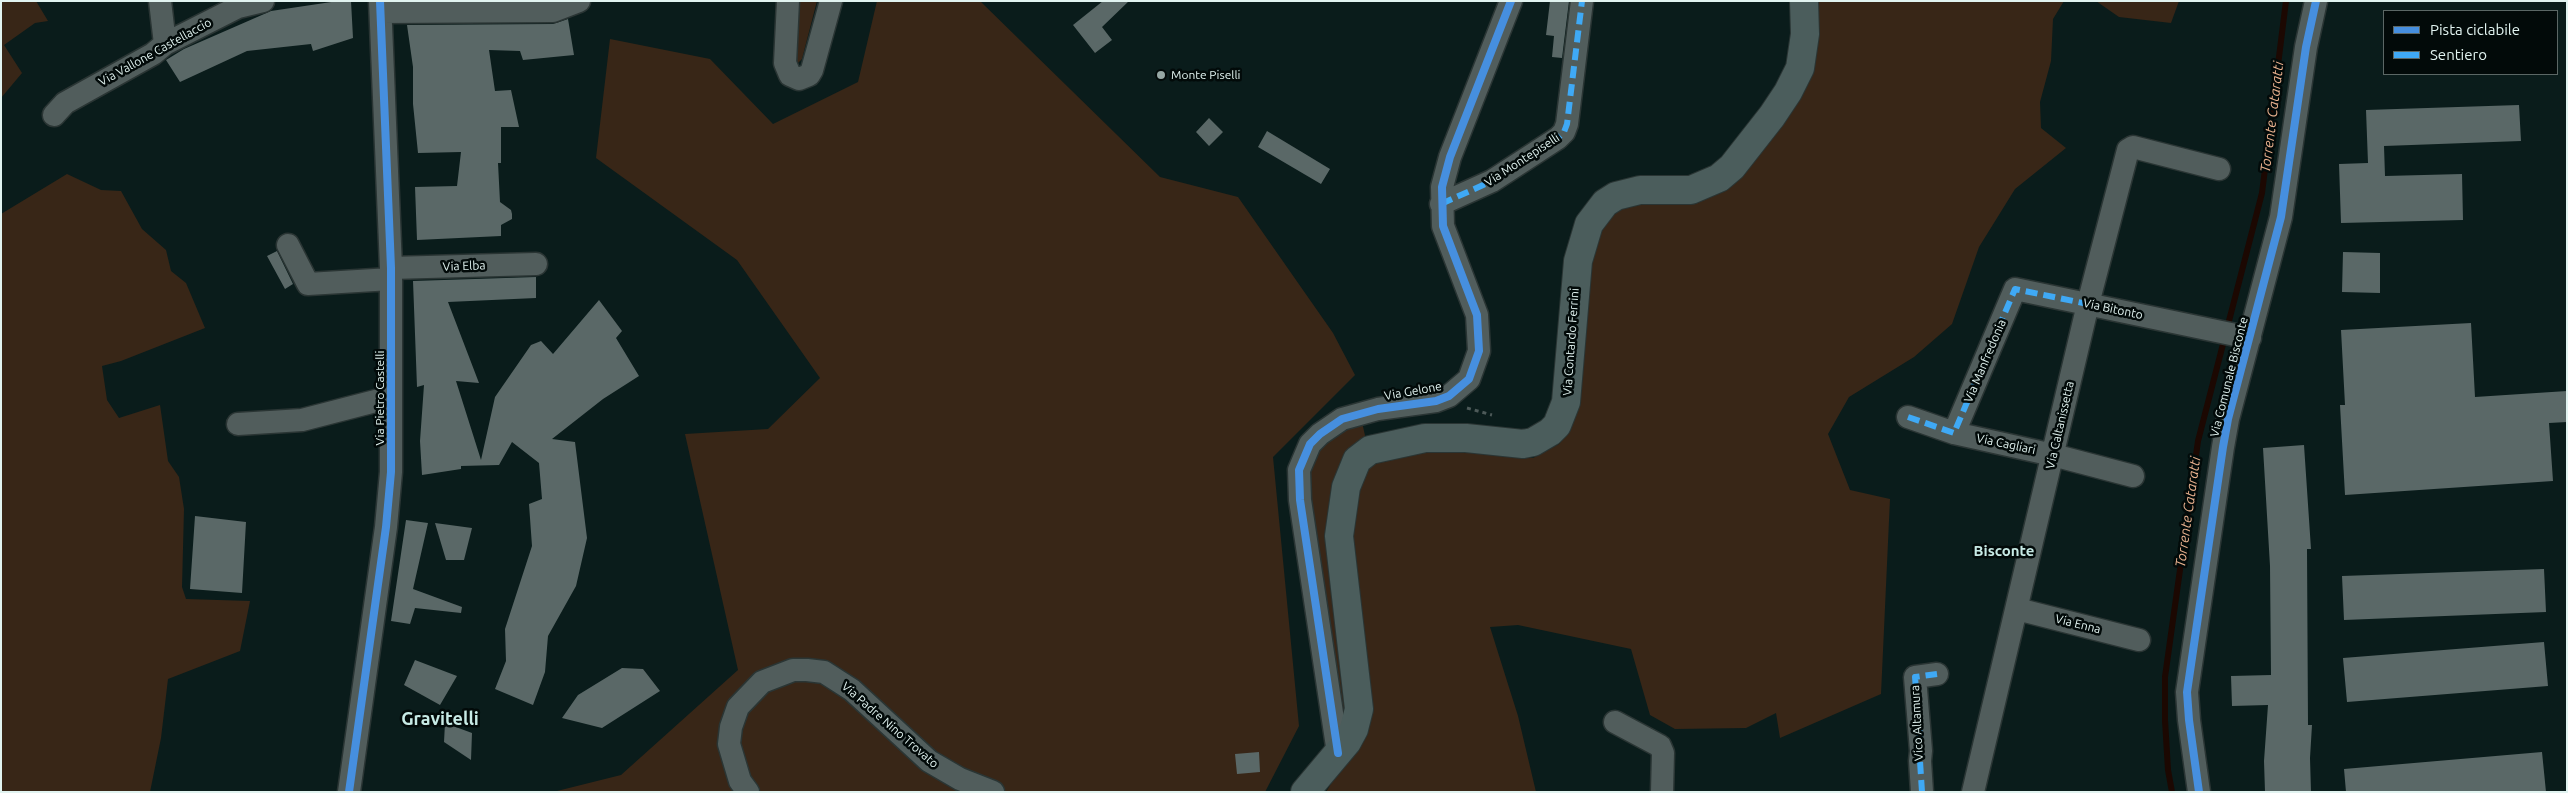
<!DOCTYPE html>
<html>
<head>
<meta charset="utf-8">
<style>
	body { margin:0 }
	#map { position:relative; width:2568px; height:793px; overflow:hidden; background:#0a1c1b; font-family:Ubuntu,sans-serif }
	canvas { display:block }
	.frame { position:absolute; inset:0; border:2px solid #e1f3f0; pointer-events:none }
	.legend { position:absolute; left:2383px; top:10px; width:175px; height:65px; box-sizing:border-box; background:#020a09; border:1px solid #5b6765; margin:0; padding:6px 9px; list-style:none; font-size:15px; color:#e1f3f0 }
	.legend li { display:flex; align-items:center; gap:10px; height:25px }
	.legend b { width:25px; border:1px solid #5b6765 }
</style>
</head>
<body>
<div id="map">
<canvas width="2568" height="793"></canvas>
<div class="frame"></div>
<ul class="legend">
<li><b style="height:6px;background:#468fdf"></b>Pista ciclabile</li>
<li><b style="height:6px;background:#3fa9f5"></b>Sentiero</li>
</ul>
</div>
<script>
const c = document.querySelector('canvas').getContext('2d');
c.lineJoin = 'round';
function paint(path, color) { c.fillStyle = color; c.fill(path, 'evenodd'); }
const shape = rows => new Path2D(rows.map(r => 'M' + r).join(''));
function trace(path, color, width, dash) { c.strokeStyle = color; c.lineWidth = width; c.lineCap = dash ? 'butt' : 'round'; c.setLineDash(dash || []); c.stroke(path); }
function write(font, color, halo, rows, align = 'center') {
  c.font = font + ' Ubuntu,sans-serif'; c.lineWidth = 5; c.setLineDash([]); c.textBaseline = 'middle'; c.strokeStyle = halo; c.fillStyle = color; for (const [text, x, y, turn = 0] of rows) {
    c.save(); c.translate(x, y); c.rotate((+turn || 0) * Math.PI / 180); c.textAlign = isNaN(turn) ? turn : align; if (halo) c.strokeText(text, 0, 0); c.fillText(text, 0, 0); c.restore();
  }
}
const green = shape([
	[1,1,36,1,48,21,35,23,4,45,22,73,1,98],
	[798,1,817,1,802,59,798,63,795,58],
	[877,1,980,1,1160,177,1238,197,1333,333,1355,375,1273,457,1299,726,1265,792,553,792,621,775,738,670,685,434,768,429,820,378,737,260,596,158,610,39,710,59,773,124,858,82],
	[1807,1,2064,1,2053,19,2051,61,2040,102,2041,128,2066,148,2015,189,1979,247,1952,324,1914,357,1849,397,1828,434,1850,490,1890,499,1881,694,1780,738,1776,713,1746,728,1675,729,1650,715,1631,649,1518,625,1490,627,1518,716,1536,792,1326,792,1352,749,1350,570,1354,487,1377,455,1467,449,1516,458,1533,458,1559,444,1569,431,1594,234,1612,214,1623,207,1648,202,1774,134],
	[2096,1,2179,1,2171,23,2119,17],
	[67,174,101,190,121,191,142,229,166,250,171,271,186,283,205,328,121,361,102,366,107,400,119,418,160,405,168,461,179,477,184,509,182,587,186,599,250,601,240,651,168,679,161,738,150,792,1,792,1,214],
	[1362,422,1366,440,1355,446,1346,714,1342,727,1309,499,1310,462,1330,435]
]);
const stream = shape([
	[2172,792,2168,770,2165,720,2165,677,2198,441,2262,193,2286,1]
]);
const building = shape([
	[338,1,351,1,353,38,313,51,311,44,247,51,180,82,166,60,184,49,271,11],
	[1103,1,1129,1,1102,27,1112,40,1095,53,1073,25],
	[1550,1,1569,1,1562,58,1552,57,1554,36,1546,35],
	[568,19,574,55,523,60,520,51,489,50,495,91,511,90,519,127,501,127,501,163,498,163,500,202,511,210,512,214,512,219,501,225,501,236,417,240,415,187,457,186,461,152,418,153,413,104,413,67,407,25,553,24],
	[2519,105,2521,141,2384,146,2385,176,2462,174,2463,220,2341,223,2339,164,2368,163,2366,110],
	[1209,118,1223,132,1209,146,1196,132],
	[1267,131,1330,169,1321,184,1258,147],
	[277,251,293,284,285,289,267,256],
	[2343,252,2380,253,2380,293,2342,292],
	[536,277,536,298,448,302,479,383,456,381,481,460,495,397,531,345,541,341,553,354,599,300,622,331,616,338,639,376,603,399,552,439,575,442,587,538,576,586,548,636,545,672,533,705,495,689,506,661,505,629,532,546,529,504,542,499,539,463,512,442,499,465,461,466,461,469,422,475,420,441,424,385,417,387,413,281],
	[2471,323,2475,397,2567,391,2567,422,2549,423,2553,481,2345,495,2340,405,2345,405,2341,330],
	[2304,445,2311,549,2307,549,2308,725,2312,725,2310,758,2311,792,2265,792,2264,761,2268,705,2232,706,2231,676,2271,675,2270,566,2263,448],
	[195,516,246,522,242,593,190,589],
	[406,520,428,523,413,589,462,607,461,613,415,608,410,624,391,621],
	[435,523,472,528,464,560,446,560],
	[2544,569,2546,612,2344,620,2342,576],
	[2544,642,2548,686,2347,702,2343,658],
	[415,660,457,676,440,705,404,685],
	[622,668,643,669,660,691,602,728,562,718,578,695],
	[445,723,472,733,471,760,444,742],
	[1259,752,1260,772,1237,774,1235,754],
	[2542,752,2546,792,2346,792,2344,769]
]);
const path = shape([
	[1467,408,1492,415]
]);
const minor = shape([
	[160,1,165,44],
	[788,1,785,63,790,75,799,79,809,75,812,70,831,1],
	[381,12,553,11,579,1],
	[54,115,65,103,153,54,165,44,238,7,263,1],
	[1441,204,1492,181,1558,138,1564,132,1567,124,1582,1],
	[288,245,308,284,391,279],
	[391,268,536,264],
	[1908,417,1954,433,2053,455,2133,476],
	[238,424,302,420,391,397],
	[1954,433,2015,289,2250,338],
	[2017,609,2139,640],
	[1615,722,1660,746,1663,753,1662,792],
	[1338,753,1300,500,1299,470,1310,444,1320,434,1342,419,1378,409,1436,401,1449,396,1469,379,1479,351,1477,315,1443,226,1442,187,1450,157,1511,1],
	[349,792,386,527,391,472,391,268,380,1],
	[748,792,740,781,729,744,731,727,738,707,762,682,793,670,807,670,824,672,852,690,929,761,960,779,993,792],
	[1922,792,1920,761,1921,751,1915,677,1937,674],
	[1973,792,2088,304,2128,150,2133,147,2219,169],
	[2199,792,2189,720,2187,692,2223,447,2228,419,2281,217,2306,47,2316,1]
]);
const major = shape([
	[1305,792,1347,742,1354,729,1359,709,1339,536,1346,487,1357,460,1370,450,1425,438,1466,438,1523,444,1533,442,1550,432,1557,425,1566,402,1578,261,1589,224,1605,203,1616,196,1640,190,1691,190,1719,178,1732,167,1772,116,1788,92,1800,68,1805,34,1804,1]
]);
const quiet = shape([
	[1441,204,1492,181,1558,138,1564,132,1567,124,1582,1],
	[1908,417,1954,433,2015,289,2088,304],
	[1922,792,1920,761,1921,751,1915,677,1937,674]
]);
const cycleway = shape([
	[1338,753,1300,500,1299,470,1310,444,1320,434,1342,419,1378,409,1436,401,1449,396,1469,379,1479,351,1477,315,1443,226,1442,187,1450,157,1511,1],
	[349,792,386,527,391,472,391,268,380,1],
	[2199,792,2189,720,2187,692,2223,447,2228,419,2281,217,2306,47,2316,1]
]);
const markers = [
	[1161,75,5,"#96a8a5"]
];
const streetNames = [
	["Via Vallone Castellaccio",155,52,-29],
	["Via Montepiselli",1522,160,-33],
	["Via Elba",464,266,-2],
	["Via Bitonto",2113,309,12],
	["Via Contardo Ferrini",1571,342,-86],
	["Via Manfredonia",1985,361,-67],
	["Via Comunale Bisconte",2229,377,-76],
	["Via Gelone",1413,391,-10],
	["Via Pietro Castelli",380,398,-90],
	["Via Caltanissetta",2060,425,-77],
	["Via Cagliari",2006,444,12],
	["Via Enna",2078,624,14],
	["Vico Altamura",1917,723,-93],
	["Via Padre Nino Trovato",890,725,41]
];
const poiNames = [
	["Monte Piselli",1171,75]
];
const waterNames = [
	["Torrente Cataratti",2272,117,-83],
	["Torrente Cataratti",2188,512,-82]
];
const quarterNames = [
	["Bisconte",2004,551]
];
const districtNames = [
	["Gravitelli",440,719]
];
paint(green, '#382617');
trace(stream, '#1c0802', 6);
paint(building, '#5a6867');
trace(minor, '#2a3534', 25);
trace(major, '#2a3534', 30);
trace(path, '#4d5a59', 3, [4, 4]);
trace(minor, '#515d5c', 22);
trace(major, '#4b5d5c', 28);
trace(quiet, '#3fa9f5', 6, [12, 6]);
trace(cycleway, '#468fdf', 8);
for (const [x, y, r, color] of markers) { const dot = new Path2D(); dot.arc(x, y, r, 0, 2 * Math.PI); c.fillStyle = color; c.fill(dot); trace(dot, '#020a09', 2); }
write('12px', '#e1f3f0', '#020a09', streetNames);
write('12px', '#e1f3f0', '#020a09', poiNames, 'left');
write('italic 14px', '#eab28f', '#020a09', waterNames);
write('bold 15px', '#c7eae5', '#020a09', quarterNames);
write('bold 18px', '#c7eae5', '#020a09', districtNames);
</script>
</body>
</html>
